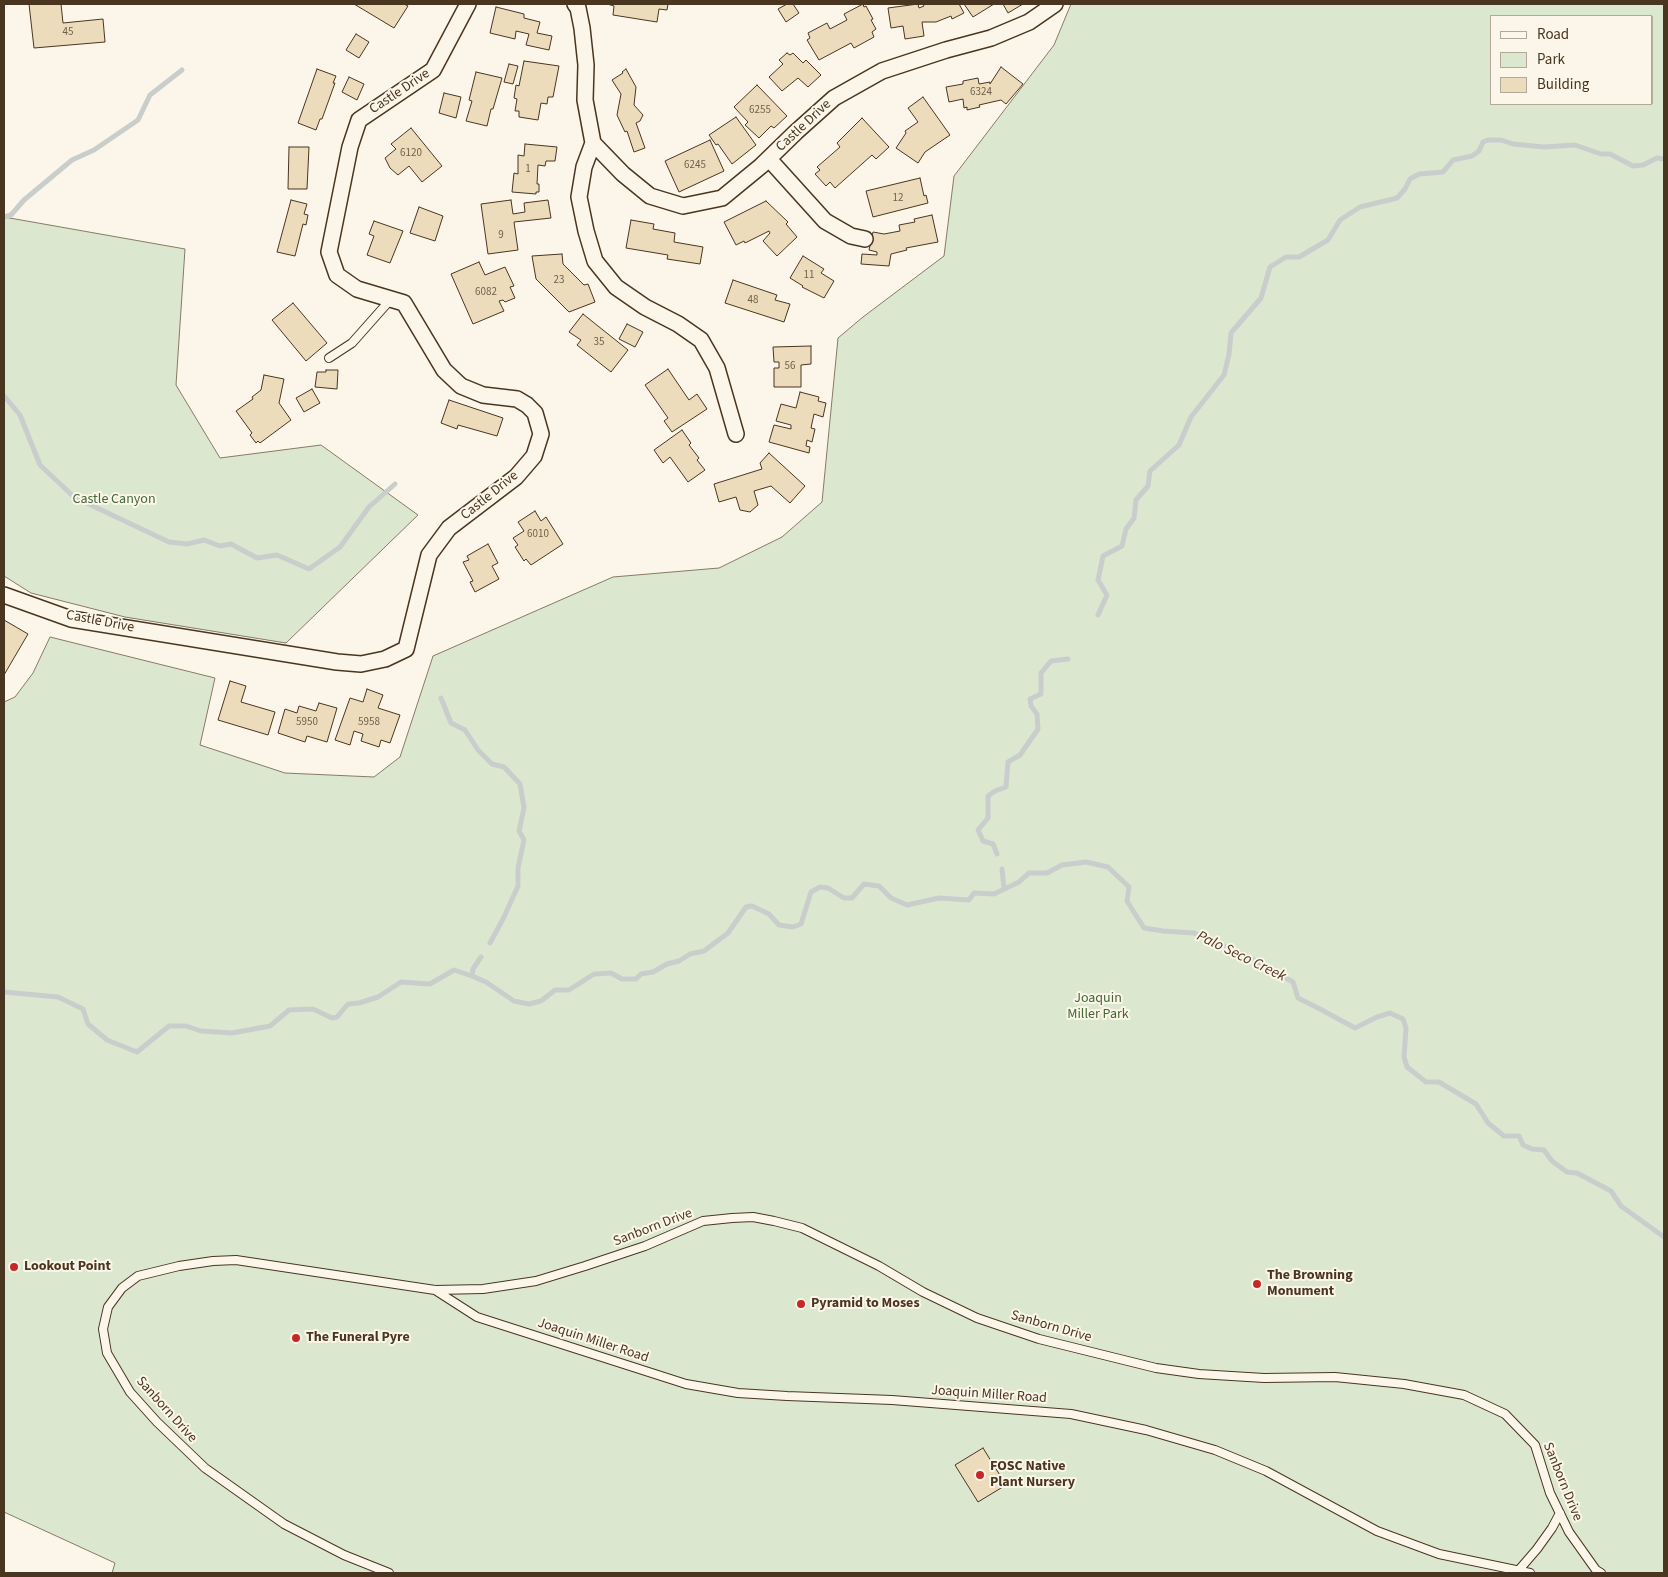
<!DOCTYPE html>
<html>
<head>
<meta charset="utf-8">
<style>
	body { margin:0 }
	#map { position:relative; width:1668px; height:1577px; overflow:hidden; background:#fbf6e9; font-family:"Source Sans 3",sans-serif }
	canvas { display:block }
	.frame { position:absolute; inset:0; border:5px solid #4a3520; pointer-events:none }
	.legend { position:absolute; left:1490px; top:15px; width:162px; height:90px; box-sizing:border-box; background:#fbf6e9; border:1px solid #b4a999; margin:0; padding:6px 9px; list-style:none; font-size:15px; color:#4a3520 }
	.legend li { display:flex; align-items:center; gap:10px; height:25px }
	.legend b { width:25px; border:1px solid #b4a999 }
</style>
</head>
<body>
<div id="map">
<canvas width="1668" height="1577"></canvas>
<div class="frame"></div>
<ul class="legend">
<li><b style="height:6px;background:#fbf6e9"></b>Road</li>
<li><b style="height:14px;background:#dce7d0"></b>Park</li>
<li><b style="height:14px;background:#ecdcbc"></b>Building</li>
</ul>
</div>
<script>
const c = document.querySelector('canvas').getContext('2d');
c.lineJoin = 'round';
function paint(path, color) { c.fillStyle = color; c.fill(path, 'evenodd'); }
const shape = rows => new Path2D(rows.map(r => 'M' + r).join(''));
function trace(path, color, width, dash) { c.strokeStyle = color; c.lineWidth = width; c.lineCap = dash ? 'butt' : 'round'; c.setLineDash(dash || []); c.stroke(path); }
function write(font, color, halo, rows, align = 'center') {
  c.font = font + ' "Source Sans 3",sans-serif'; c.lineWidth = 4; c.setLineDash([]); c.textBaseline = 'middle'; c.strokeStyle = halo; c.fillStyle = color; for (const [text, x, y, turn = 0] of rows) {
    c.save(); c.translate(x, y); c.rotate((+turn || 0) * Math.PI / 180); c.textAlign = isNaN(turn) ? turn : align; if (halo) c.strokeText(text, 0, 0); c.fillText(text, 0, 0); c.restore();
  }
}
const green = shape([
	[1071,4,1664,4,1664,1573,112,1573,115,1563,4,1512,4,702,15,697,33,673,50,637,215,678,200,745,285,773,374,777,400,757,433,656,613,577,719,568,782,537,822,502,838,338,863,317,944,256,954,176,1054,45,1071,4],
	[1492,16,1652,16,1652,104,1492,104,1492,16],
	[4,217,185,249,176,385,220,458,321,445,418,515,286,643,125,617,31,593,4,576,4,217]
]);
const stream = shape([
	[4,217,11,215,24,200,72,160,94,150,138,120,150,95,182,70],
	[4,396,20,415,40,465,74,497,169,542,187,544,204,540,220,546,231,544,257,558,277,555,309,569,340,547,369,507,395,484],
	[1098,615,1107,595,1098,580,1103,556,1122,546,1126,529,1134,518,1136,500,1148,486,1150,471,1179,445,1191,417,1224,375,1229,354,1231,333,1261,298,1270,267,1286,257,1299,257,1328,240,1340,220,1360,207,1397,198,1405,189,1410,179,1419,174,1443,172,1453,160,1472,156,1479,151,1483,142,1488,140,1501,140,1513,144,1544,147,1575,145,1601,154,1610,154,1633,166,1643,165,1657,158,1664,159],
	[441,698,451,723,465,730,478,750,492,764,504,767,520,784,524,808,519,831,524,840,518,868,518,886,504,917,490,943],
	[997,854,993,844,983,841,978,830,988,818,988,796,995,791,1006,787,1008,762,1020,755,1038,729,1037,714,1031,706,1030,699,1041,694,1041,673,1051,661,1068,659],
	[1002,869,1004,888],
	[472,976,473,969,481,957],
	[4,992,58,997,83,1009,88,1024,107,1040,137,1052,169,1026,186,1026,201,1031,232,1033,270,1026,289,1010,313,1009,332,1018,337,1017,348,1004,359,1003,378,997,401,982,430,984,454,970,472,976,486,982,514,1001,529,1004,541,1001,555,990,569,990,594,974,611,973,622,979,636,979,641,974,653,972,667,964,679,961,690,954,704,951,728,933,746,907,752,906,769,914,779,925,793,927,801,924,811,892,820,887,828,888,844,898,852,898,864,884,879,886,891,898,907,905,939,898,969,900,974,893,994,894,1019,882,1029,873,1047,873,1062,865,1086,862,1108,867,1129,887,1127,901,1144,928,1163,931,1194,933,1241,953,1293,982,1298,998,1320,1009,1355,1028,1377,1017,1390,1013,1403,1019,1406,1028,1404,1057,1407,1067,1426,1082,1439,1082,1476,1104,1488,1123,1504,1136,1519,1136,1523,1145,1532,1149,1544,1150,1552,1161,1567,1172,1577,1173,1611,1191,1621,1206,1664,1237]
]);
const building = shape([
	[29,4,61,4,63,23,103,19,105,42,34,48,29,4],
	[354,4,404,4,408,6,394,28,354,4],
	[607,4,668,4,667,10,659,9,657,22,613,15,614,6,607,4],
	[787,4,793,4,799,13,786,22,778,9,787,4],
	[863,4,864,7,866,6,873,19,871,20,876,29,872,32,874,37,854,48,851,43,819,60,807,40,810,38,808,33,827,23,830,29,847,20,844,14,863,4],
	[918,4,919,8,924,6,923,4,959,4,964,13,952,19,951,16,936,22,922,22,924,36,905,39,903,26,891,28,888,8,918,4],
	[964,4,994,4,973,17,964,4],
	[1003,4,1023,4,1008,13,1003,4],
	[496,7,524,14,524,18,540,22,537,33,552,36,549,50,526,45,529,34,516,31,515,39,490,33,496,7],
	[356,34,369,42,359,58,346,50,356,34],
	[787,53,790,55,793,53,803,63,806,60,821,75,808,87,798,78,782,91,769,77,783,64,779,60,787,53],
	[524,61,559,66,553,97,548,97,547,104,541,103,538,120,519,117,519,111,515,111,517,99,514,98,516,85,519,86,524,61],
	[509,64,518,66,513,84,504,82,509,64],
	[1001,67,1023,84,1006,104,1001,100,979,105,980,107,967,110,967,107,964,108,963,99,949,102,946,87,963,84,963,81,978,78,979,84,990,82,990,84,1001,67],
	[317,69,336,76,333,83,335,83,322,119,320,119,316,130,298,123,317,69],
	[626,69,636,87,634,105,643,115,640,121,636,123,645,148,634,152,627,131,625,132,617,115,621,94,612,80,623,73,622,72,626,69],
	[476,72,502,78,493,109,491,109,487,126,466,121,472,101,469,100,476,72],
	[349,77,364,84,357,100,342,92,349,77],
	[757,85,787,116,774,128,771,126,759,138,745,125,748,122,734,107,757,85],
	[444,93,461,97,456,118,439,113,444,93],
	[923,97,950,135,925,152,918,163,896,148,906,133,905,131,918,122,908,108,923,97],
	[736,117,756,145,732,164,718,144,716,145,709,135,736,117],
	[862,118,889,147,876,159,872,155,835,188,830,182,826,186,815,174,820,170,817,167,840,147,837,143,862,118],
	[411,128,442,166,422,182,409,166,398,175,390,168,385,158,396,149,391,144,411,128],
	[710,140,724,171,679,192,665,161,710,140],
	[525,144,557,147,555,161,546,161,545,166,538,165,537,184,539,184,539,192,536,192,536,194,512,192,514,173,518,174,518,155,524,156,525,144],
	[289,147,309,147,307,189,288,189,289,147],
	[920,178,924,196,926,195,928,203,873,217,866,191,920,178],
	[291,200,307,204,304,214,308,215,306,225,303,224,295,256,277,252,291,200],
	[511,200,513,214,525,212,524,203,548,200,551,218,514,222,518,250,488,254,481,204,511,200],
	[766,201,788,222,786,224,797,237,777,256,763,241,770,233,769,231,745,243,744,241,736,245,724,222,766,201],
	[419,207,443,216,435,241,410,233,419,207],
	[932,215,938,242,906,248,907,250,891,254,889,266,861,264,862,254,877,255,877,252,869,250,873,232,884,234,900,231,899,225,915,222,914,219,932,215],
	[631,220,654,224,653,229,675,233,674,242,703,247,700,264,667,259,668,255,626,248,631,220],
	[374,221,403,231,390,263,367,255,374,236,369,234,374,221],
	[562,254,563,264,584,285,588,284,595,302,569,312,536,279,532,256,562,254],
	[803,256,824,269,821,273,834,281,824,298,802,287,803,286,790,278,803,256],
	[479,262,485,275,505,267,514,286,510,287,515,298,505,302,503,300,499,301,504,311,473,324,451,274,479,262],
	[733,280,777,295,775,300,790,304,784,322,725,303,733,280],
	[293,303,327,343,306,361,272,320,293,303],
	[583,314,628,350,611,372,577,345,581,340,569,332,583,314],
	[627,324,643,332,635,347,619,339,627,324],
	[811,346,811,364,801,365,801,387,774,387,774,368,779,368,779,362,774,362,773,347,811,346],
	[668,369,689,400,697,394,707,409,672,432,664,421,668,418,645,385,668,369],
	[326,370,338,370,337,389,315,387,317,372,326,372,326,370],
	[264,375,284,379,279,403,291,420,260,443,258,441,256,443,250,435,252,433,236,411,253,399,252,397,261,390,264,375],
	[312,389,320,403,304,412,296,398,312,389],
	[800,392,819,397,818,401,826,403,823,417,814,414,811,428,815,429,812,442,807,440,806,446,810,447,809,453,769,442,774,425,791,429,791,425,776,421,781,404,796,408,800,392],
	[449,400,503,418,497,436,458,425,457,429,441,423,449,400],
	[682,430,691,443,689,445,699,458,697,460,705,470,688,482,670,457,663,463,654,450,682,430],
	[769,453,805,486,790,503,771,486,754,491,758,505,750,512,740,510,736,497,719,502,714,484,762,469,760,463,769,453],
	[535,511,541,521,546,517,563,544,531,565,526,559,524,561,515,547,518,545,513,538,524,531,518,522,535,511],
	[488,544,498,563,492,566,499,579,475,592,470,582,473,581,463,562,469,560,467,556,488,544],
	[4,620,28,634,4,675,4,620],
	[230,681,246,686,241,702,275,712,268,735,218,720,230,681],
	[367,689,383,695,378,708,400,715,390,743,381,740,379,747,361,741,363,734,354,731,350,745,335,740,350,698,363,702,367,689],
	[319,703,337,708,327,742,307,736,305,742,278,733,285,709,297,713,299,706,316,711,319,703],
	[983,1448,1006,1485,978,1502,955,1465,983,1448]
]);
const service = shape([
	[329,358,352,343,391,299],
	[435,1290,477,1317,686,1384,738,1393,787,1396,892,1400,1071,1414,1146,1430,1215,1450,1266,1471,1377,1531,1439,1554,1530,1573],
	[1518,1571,1537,1549,1552,1528,1560,1513],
	[389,1573,344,1555,284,1524,205,1468,157,1422,130,1392,107,1353,103,1329,108,1307,122,1288,138,1276,179,1266,213,1261,236,1260,435,1290,483,1289,536,1281,585,1266,645,1246,703,1221,732,1218,753,1217,774,1221,802,1228,879,1266,923,1292,977,1318,1039,1339,1156,1368,1199,1374,1264,1378,1335,1377,1404,1384,1464,1395,1505,1414,1535,1445,1550,1493,1569,1532,1596,1570,1601,1573]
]);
const minor = shape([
	[575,4,578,8,582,28,586,65,585,100,593,143,623,174,650,196,683,206,722,198,761,166,796,132,834,98,882,71,946,50,991,38,1029,22,1055,4],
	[593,143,584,167,579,197,586,231,595,261,616,287,645,307,678,324,701,340,717,368,736,434],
	[769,159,825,221,851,236,865,239],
	[4,595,71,619,337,662,361,664,385,659,406,649,429,555,449,528,516,477,534,456,541,434,535,413,527,405,517,399,483,395,461,386,444,370,404,303,357,289,337,275,329,252,350,147,359,120,433,70,468,4]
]);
const markers = [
	[14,1267,5,"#c62828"],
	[1257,1284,5,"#c62828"],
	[801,1304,5,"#c62828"],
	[296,1338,5,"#c62828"],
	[980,1475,5,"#c62828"]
];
const numberNames = [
	["45",68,33],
	["6324",981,93],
	["6255",760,111],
	["6120",411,154],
	["6245",695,166],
	["1",528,170],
	["12",898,199],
	["9",501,236],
	["11",809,276],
	["23",559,281],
	["6082",486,293],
	["48",753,301],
	["35",599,343],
	["56",790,367],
	["6010",538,535],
	["5950",307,723],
	["5958",369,723]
];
const streetNames = [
	["Castle Drive",400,92,-34],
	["Castle Drive",804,126,-43],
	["Castle Drive",490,496,-39],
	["Castle Drive",100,622,11],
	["Sanborn Drive",653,1228,-21],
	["Sanborn Drive",1051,1327,16],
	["Joaquin Miller Road",593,1341,18],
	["Joaquin Miller Road",989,1395,4],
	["Sanborn Drive",166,1410,48],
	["Sanborn Drive",1562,1482,68]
];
const parkNames = [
	["Castle Canyon",114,500],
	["Joaquin",1098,999],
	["Miller Park",1098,1015]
];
const poiNames = [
	["Lookout Point",24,1267],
	["The Browning",1267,1276],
	["Monument",1267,1292],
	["Pyramid to Moses",811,1304],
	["The Funeral Pyre",306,1338],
	["FOSC Native",990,1467],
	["Plant Nursery",990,1483]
];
const waterNames = [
	["Palo Seco Creek",1241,957,26]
];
paint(green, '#dce7d0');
trace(green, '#887966', 1);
trace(stream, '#c9cecd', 5);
paint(building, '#ecdcbc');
trace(building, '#4a3520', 1);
trace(service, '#4a3520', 10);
trace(minor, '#4a3520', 18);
trace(service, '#fbf6e9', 8);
trace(minor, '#fbf6e9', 15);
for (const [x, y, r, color] of markers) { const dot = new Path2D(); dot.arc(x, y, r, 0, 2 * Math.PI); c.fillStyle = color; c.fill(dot); trace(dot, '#fbf6e9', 2); }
write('11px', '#725f47', null, numberNames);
write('14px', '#4a3520', '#fbf6e9', streetNames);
write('14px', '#436837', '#fbf6e9', parkNames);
write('bold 14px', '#4a3520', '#fbf6e9', poiNames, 'left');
write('italic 15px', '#4a3520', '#fbf6e9', waterNames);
</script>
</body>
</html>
